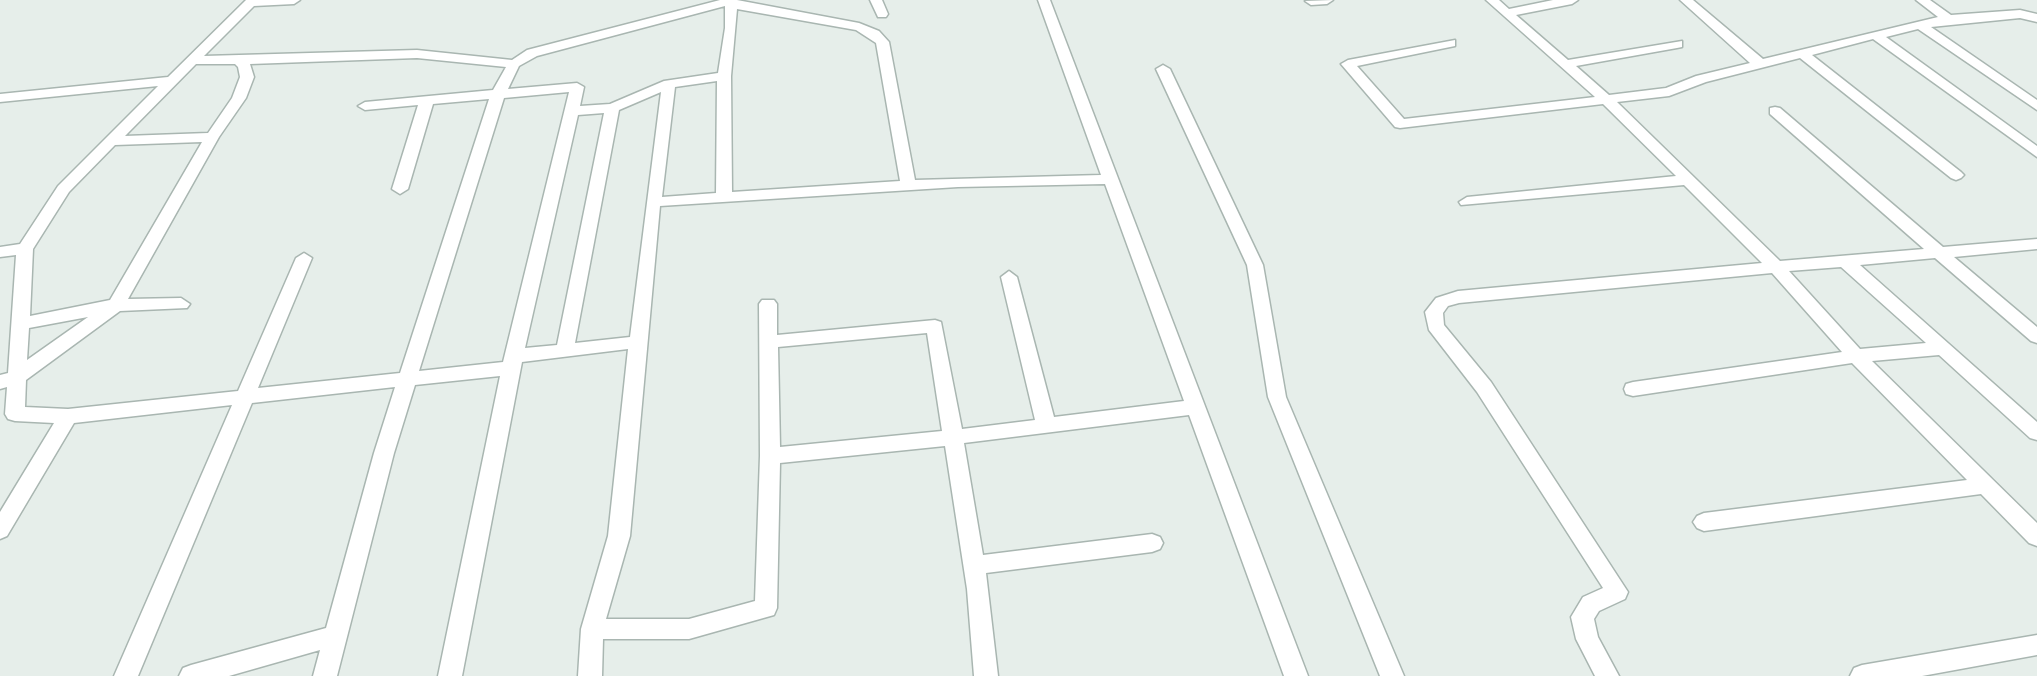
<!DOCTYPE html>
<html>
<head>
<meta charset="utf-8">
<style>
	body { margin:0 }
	canvas { display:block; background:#e6eeea }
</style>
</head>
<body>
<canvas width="2037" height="676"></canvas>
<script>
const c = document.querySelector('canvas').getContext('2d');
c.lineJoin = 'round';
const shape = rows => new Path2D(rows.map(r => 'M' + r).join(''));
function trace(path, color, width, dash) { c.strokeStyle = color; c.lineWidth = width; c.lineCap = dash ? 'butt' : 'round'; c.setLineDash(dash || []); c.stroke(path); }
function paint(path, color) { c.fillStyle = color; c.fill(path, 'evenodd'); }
const minor = shape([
	[246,0,300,0,294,4,254,6,204,56,417,50,512,60,527,50,720,0,737,0,859,23,879,31,889,42,915,180,1101,175,1038,0,1050,0,1308,676,1284,676,1189,415,964,443,983,555,1152,534,1160,537,1163,543,1160,549,1152,552,986,573,998,676,974,676,967,589,945,446,780,463,777,608,774,615,689,639,603,639,602,676,578,676,581,629,608,536,628,349,522,362,462,676,438,676,500,376,415,385,394,453,337,676,313,676,320,650,229,676,179,676,183,668,191,665,326,628,374,453,395,387,252,403,138,676,114,676,232,405,74,423,7,536,0,539,0,512,54,423,15,421,8,419,5,414,7,387,0,389,0,375,8,373,16,255,0,257,0,247,20,244,58,186,158,86,0,102,0,94,168,77,246,0],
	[725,6,725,28,718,73,664,81,610,104,580,106,584,87,577,83,508,89,519,66,537,56,725,6],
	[737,9,856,30,876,43,900,181,732,192,731,76,737,9],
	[417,58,506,67,493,90,365,102,358,106,365,110,418,105,392,189,400,194,408,189,433,104,489,99,400,373,258,388,312,258,304,253,296,258,238,391,68,409,25,407,26,380,120,311,187,308,190,304,181,298,128,299,219,137,246,98,254,77,250,64,417,58],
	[196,64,235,64,238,67,240,77,232,98,208,133,125,136,196,64],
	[717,81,716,193,662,197,675,87,717,81],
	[569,92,503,362,419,371,504,98,569,92],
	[661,92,630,337,575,343,619,110,661,92],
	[604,113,557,345,525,348,578,115,604,113],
	[202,142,110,300,30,316,33,249,69,192,115,145,202,142],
	[1105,184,1184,401,1054,417,1017,277,1009,271,1001,277,1035,420,962,429,941,322,935,320,777,335,777,304,774,300,762,300,759,304,760,456,755,601,689,619,606,619,630,536,660,206,958,187,1105,184],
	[88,317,27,360,29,328,88,317],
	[927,333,942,431,780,447,778,347,927,333],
	[870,0,882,0,888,14,886,17,878,17,870,0],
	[1333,0,1327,4,1311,5,1305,1,1333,0],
	[1486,0,1499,0,1509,9,1553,0,1578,0,1572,4,1516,15,1568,60,1682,41,1682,47,1677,48,1576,66,1609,95,1666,88,1696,76,1750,63,1680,0,1693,0,1763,59,1938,17,1916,0,1930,0,1951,15,2020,10,2037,14,2037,22,2020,18,1931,27,2037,100,2037,110,1918,29,1886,37,2037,146,2037,157,1873,39,1812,55,1961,172,1964,175,1961,178,1956,180,1951,178,1800,58,1706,82,1669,96,1617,102,1780,261,1924,249,1770,114,1770,108,1775,107,1780,108,1943,247,2037,239,2037,249,1954,257,2037,327,2037,343,2031,341,1935,258,1860,265,2037,422,2037,440,2030,438,1939,355,1872,361,2037,523,2037,546,2029,543,1981,494,1704,531,1697,528,1693,522,1697,516,1704,513,1967,480,1852,363,1633,396,1626,394,1624,389,1626,384,1633,382,1842,352,1772,273,1459,303,1448,306,1443,313,1444,325,1491,382,1628,592,1625,599,1599,611,1594,619,1598,637,1619,676,1595,676,1576,639,1571,617,1583,597,1603,588,1477,392,1429,330,1425,312,1436,298,1458,291,1762,263,1684,185,1461,205,1459,202,1467,197,1676,176,1603,104,1400,128,1395,127,1341,64,1348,60,1455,40,1455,46,1357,66,1404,119,1595,97,1486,0],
	[1841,267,1926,343,1860,349,1789,271,1841,267],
	[1163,65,1170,69,1263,265,1286,397,1404,676,1380,676,1268,397,1247,265,1156,69,1163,65],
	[2037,635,2037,655,1922,676,1850,676,1854,668,1862,665,2037,635]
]);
trace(minor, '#a9b6b1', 3);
paint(minor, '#fff');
</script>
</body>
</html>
